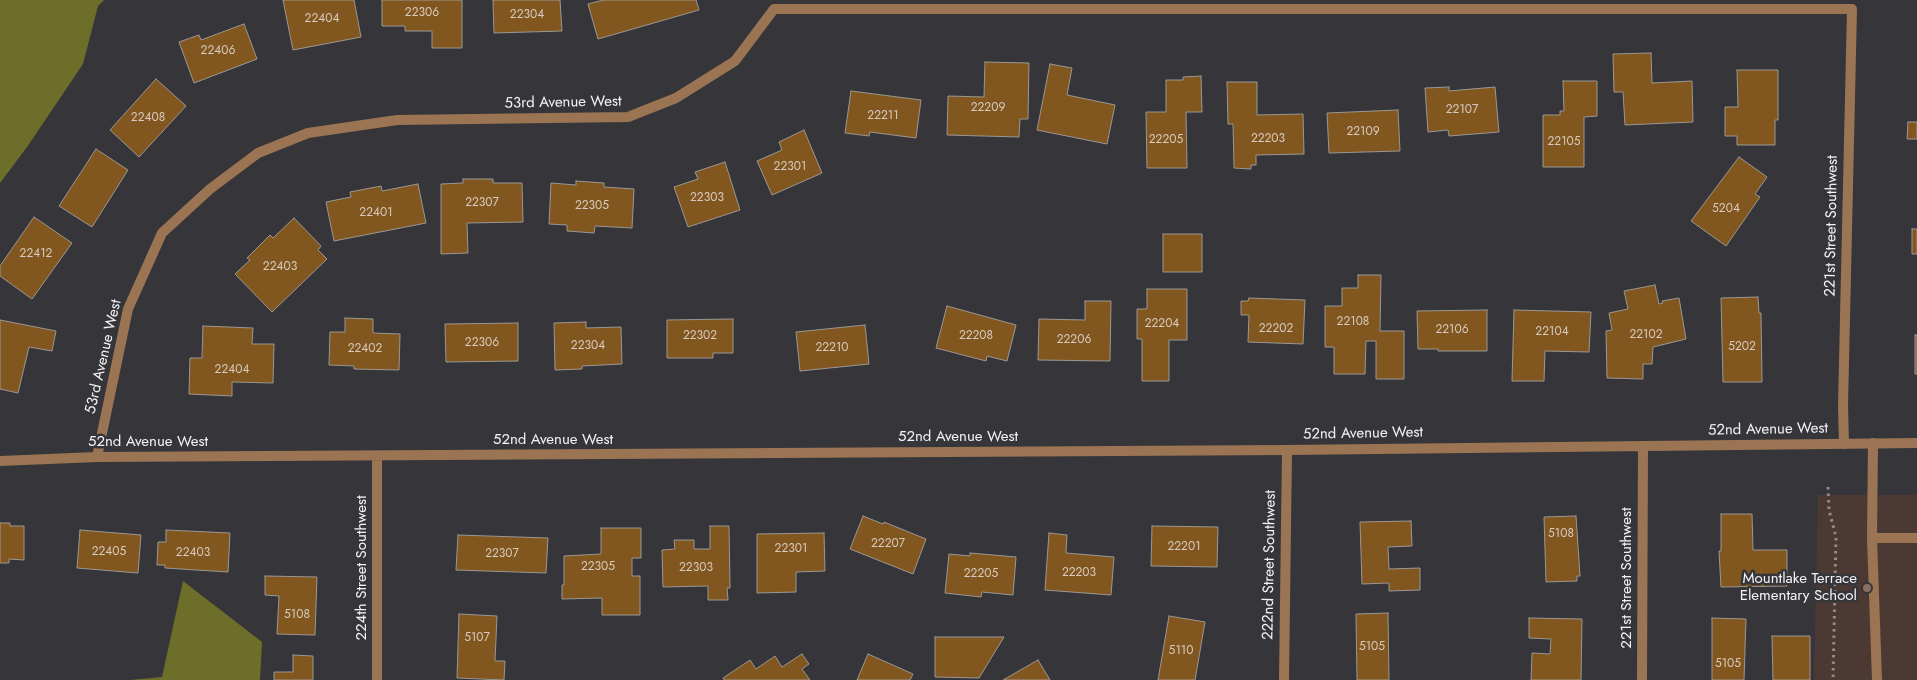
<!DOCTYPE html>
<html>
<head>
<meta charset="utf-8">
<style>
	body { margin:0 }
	canvas { display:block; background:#36363a }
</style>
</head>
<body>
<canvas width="1917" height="680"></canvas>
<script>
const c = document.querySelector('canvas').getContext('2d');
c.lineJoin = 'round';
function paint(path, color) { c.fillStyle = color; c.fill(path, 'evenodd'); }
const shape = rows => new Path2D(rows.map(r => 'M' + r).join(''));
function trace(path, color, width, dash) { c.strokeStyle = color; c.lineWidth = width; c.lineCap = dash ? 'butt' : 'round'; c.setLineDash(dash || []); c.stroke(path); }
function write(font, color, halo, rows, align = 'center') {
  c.font = font + ' Jost,sans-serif'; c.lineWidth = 5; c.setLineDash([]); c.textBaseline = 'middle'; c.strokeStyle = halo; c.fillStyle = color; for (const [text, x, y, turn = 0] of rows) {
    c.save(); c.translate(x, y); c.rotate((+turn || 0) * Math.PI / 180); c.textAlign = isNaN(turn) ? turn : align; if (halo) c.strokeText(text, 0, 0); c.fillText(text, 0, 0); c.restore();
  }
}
const education = shape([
	[1818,495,1917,495,1917,680,1814,680]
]);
const forest = shape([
	[0,0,104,0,98,6,83,64,27,147,0,183],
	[183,581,262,642,260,680,130,680,162,677]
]);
const building = shape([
	[283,0,354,0,361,37,293,50,283,0],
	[382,0,462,0,462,48,432,48,432,31,405,31,405,26,382,26,382,0],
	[493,0,560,0,562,31,494,33,493,0],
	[603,0,696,0,699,10,598,39,588,4,603,0],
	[244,24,257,59,194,83,179,42,199,35,201,40,244,24],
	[1651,53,1652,83,1692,81,1693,122,1625,125,1623,92,1614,92,1613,54,1651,53],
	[985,62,1029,63,1028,119,1020,119,1019,137,947,135,948,96,984,97,985,62],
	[1050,64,1072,68,1067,95,1115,105,1107,144,1037,130,1050,64],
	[1737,70,1778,70,1778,120,1775,120,1775,145,1737,145,1737,136,1725,136,1725,107,1738,107,1737,70],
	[1201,76,1202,112,1186,112,1187,168,1147,168,1146,112,1166,112,1166,80,1183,80,1183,77,1201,76],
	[156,79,186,106,139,157,110,130,156,79],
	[1563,81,1597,81,1597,116,1584,117,1584,167,1543,167,1543,115,1560,115,1560,111,1564,111,1563,81],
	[1227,82,1257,82,1257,115,1303,114,1304,154,1256,155,1256,165,1251,165,1251,169,1234,168,1233,124,1228,124,1227,82],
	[1449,87,1449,91,1495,87,1499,132,1449,136,1448,130,1428,132,1425,88,1449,87],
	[851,91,921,100,916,138,870,132,869,136,845,133,851,91],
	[1398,110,1400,151,1329,153,1327,113,1398,110],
	[1908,122,1917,122,1917,139,1907,139,1908,122],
	[804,130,822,173,772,195,757,161,782,150,779,142,804,130],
	[96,149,128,170,92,227,59,206,96,149],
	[1739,157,1767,177,1755,194,1760,197,1726,246,1691,221,1739,157],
	[725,162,740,210,688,227,674,187,698,179,695,172,725,162],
	[463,179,493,179,493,183,522,183,523,222,467,223,468,253,441,254,441,184,463,183,463,179],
	[576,181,604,183,604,187,634,189,632,228,595,226,594,233,567,231,567,225,549,224,551,183,576,185,576,181],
	[418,184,426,223,334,241,326,202,351,197,350,192,381,186,382,191,418,184],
	[34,217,72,243,32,299,0,276,0,266,34,217],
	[294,218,321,246,318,250,327,259,272,312,235,274,250,260,247,258,270,235,273,238,294,218],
	[1912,229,1917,229,1917,254,1912,254,1912,229],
	[1163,234,1202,234,1202,272,1163,272,1163,234],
	[1358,275,1381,275,1380,331,1404,331,1404,379,1376,379,1376,341,1366,341,1365,374,1334,374,1334,347,1325,347,1325,306,1342,306,1342,288,1358,288,1358,275],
	[1655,285,1659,304,1663,303,1662,301,1679,298,1686,339,1653,347,1652,364,1643,364,1643,379,1607,378,1606,331,1612,330,1609,313,1628,309,1624,291,1655,285],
	[1147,289,1187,289,1187,340,1169,340,1169,381,1142,381,1142,339,1137,339,1137,309,1147,309,1147,289],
	[1758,297,1759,313,1761,313,1762,382,1723,382,1721,298,1758,297],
	[1249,298,1305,300,1303,344,1248,342,1249,315,1241,315,1241,301,1248,301,1249,298],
	[1085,301,1111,301,1110,361,1038,360,1039,319,1085,320,1085,301],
	[947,306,1016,325,1007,361,987,356,986,361,936,348,947,306],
	[1487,310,1487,351,1438,351,1438,349,1418,349,1417,311,1487,310],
	[1514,310,1591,312,1589,352,1545,351,1544,381,1512,381,1514,310],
	[345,318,373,319,373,333,400,334,399,370,354,369,354,366,329,365,330,332,345,332,345,318],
	[733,319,733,353,713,353,713,358,667,358,667,320,733,319],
	[0,320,56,331,52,351,29,347,18,393,0,389,0,320],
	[586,322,586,328,621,327,622,364,582,366,582,369,555,370,554,323,586,322],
	[518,323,518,361,446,362,445,324,518,323],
	[865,325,869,364,800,371,796,332,865,325],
	[203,326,253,328,252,344,274,344,273,383,232,382,232,396,189,394,190,358,202,358,203,326],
	[1915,335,1917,335,1917,374,1915,374,1915,335],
	[1721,514,1752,514,1753,550,1787,550,1787,586,1721,587,1719,551,1721,551,1721,514],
	[863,516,883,524,884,522,926,539,913,574,850,549,863,516],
	[1576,516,1580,576,1577,576,1577,581,1546,582,1544,517,1576,516],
	[1411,521,1412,546,1388,547,1389,569,1420,568,1420,590,1389,591,1389,583,1362,584,1360,522,1411,521],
	[0,523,10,523,10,526,24,526,24,560,9,559,9,563,0,563,0,523],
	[710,526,729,526,730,588,727,588,728,600,708,600,708,586,663,587,662,550,675,549,674,540,694,540,694,549,710,549,710,526],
	[1152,526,1218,527,1217,567,1151,566,1152,526],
	[601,528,641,528,641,558,632,558,632,576,640,576,640,615,602,615,602,598,562,599,562,585,564,585,564,556,601,554,601,528],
	[80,530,141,535,138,573,77,568,80,530],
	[166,530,230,533,228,572,165,568,165,565,157,565,158,542,166,542,166,530],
	[824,533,825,571,796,572,796,592,757,593,757,534,824,533],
	[1049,533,1067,535,1066,553,1114,557,1111,595,1045,590,1049,533],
	[458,535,548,538,546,573,456,570,458,535],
	[970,553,1016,557,1013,595,982,592,981,597,945,593,949,554,970,556,970,553],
	[265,576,317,577,315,635,277,634,279,596,265,595,265,576],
	[1388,613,1389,680,1357,680,1356,614,1388,613],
	[459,614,497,616,495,661,505,661,504,680,457,678,459,614],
	[1169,616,1205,622,1195,680,1158,680,1169,616],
	[1529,618,1582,619,1581,680,1531,680,1532,653,1550,654,1551,639,1529,638,1529,618],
	[1712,618,1746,619,1744,680,1712,680,1712,618],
	[1772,636,1810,636,1810,680,1773,680,1772,636],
	[935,637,1004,637,979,678,935,677,935,637],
	[802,654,809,664,802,669,810,680,724,680,723,678,750,660,756,669,775,656,782,667,802,654],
	[868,654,913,674,910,680,857,680,868,654],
	[293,655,313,656,313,680,274,680,274,672,293,672,293,655],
	[1038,660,1050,680,1003,680,1038,660]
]);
const path = shape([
	[1828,487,1829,510,1836,537,1833,680]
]);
const service = shape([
	[1873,443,1872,538,1877,680],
	[1872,538,1917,538]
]);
const minor = shape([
	[377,456,377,680],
	[97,457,128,309,162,233,210,189,258,153,308,133,397,120,628,117,676,98,735,61,774,9,1852,9,1843,406,1844,444],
	[0,461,97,457,1287,450]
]);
const tertiary = shape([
	[1284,680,1287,450,1917,443],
	[1642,680,1643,446]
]);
const markers = [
	[1867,588,5,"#8d6e63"]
];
const numberNames = [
	["22306",422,13],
	["22304",527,15],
	["22404",322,19],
	["22406",218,51],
	["22209",988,108],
	["22107",1462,110],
	["22211",883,116],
	["22408",148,118],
	["22109",1363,132],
	["22203",1268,139],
	["22205",1166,140],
	["22105",1564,142],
	["22301",790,167],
	["22303",707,198],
	["22307",482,203],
	["22305",592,206],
	["5204",1726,209],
	["22401",376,213],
	["22412",36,254],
	["22403",280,267],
	["22108",1353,322],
	["22204",1162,324],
	["22202",1276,329],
	["22106",1452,330],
	["22104",1552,332],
	["22102",1646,335],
	["22302",700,336],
	["22208",976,336],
	["22206",1074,340],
	["22306",482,343],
	["22304",588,346],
	["5202",1742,347],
	["22210",832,348],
	["22402",365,349],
	["22404",232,370],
	["5108",1561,534],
	["22207",888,544],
	["22201",1184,547],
	["22301",791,549],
	["22405",109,552],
	["22403",193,553],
	["22307",502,554],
	["22305",598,567],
	["22303",696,568],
	["22203",1079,573],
	["22205",981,574],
	["5108",297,615],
	["5107",477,638],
	["5105",1372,647],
	["5110",1181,651],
	["5105",1728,664]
];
const streetNames = [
	["53rd Avenue West",563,103,-1],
	["221st Street Southwest",1832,226,-89],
	["53rd Avenue West",104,357,-77],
	["52nd Avenue West",1768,430,-1],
	["52nd Avenue West",1363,434,-1],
	["52nd Avenue West",958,437],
	["52nd Avenue West",553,440],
	["52nd Avenue West",148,442],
	["222nd Street Southwest",1270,565,-89],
	["224th Street Southwest",362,568,-90],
	["221st Street Southwest",1627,578,-90]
];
const poiNames = [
	["Mountlake Terrace",1857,579],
	["Elementary School",1857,596]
];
paint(education, '#4d3934');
paint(forest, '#6c6e29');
paint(building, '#82571f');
trace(building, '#9b9793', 1);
trace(path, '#8c8c90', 3, [2.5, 4]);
trace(service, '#9b7553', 10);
trace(minor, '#9b7553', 10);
trace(tertiary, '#9b7553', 10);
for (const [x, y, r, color] of markers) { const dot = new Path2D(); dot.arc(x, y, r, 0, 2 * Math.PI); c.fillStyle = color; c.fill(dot); trace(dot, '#36363a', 2); }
write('12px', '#d7cbc0', null, numberNames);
write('15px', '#f3f2f5', '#36363a', streetNames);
write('15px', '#f3f2f5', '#36363a', poiNames, 'right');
</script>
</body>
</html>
